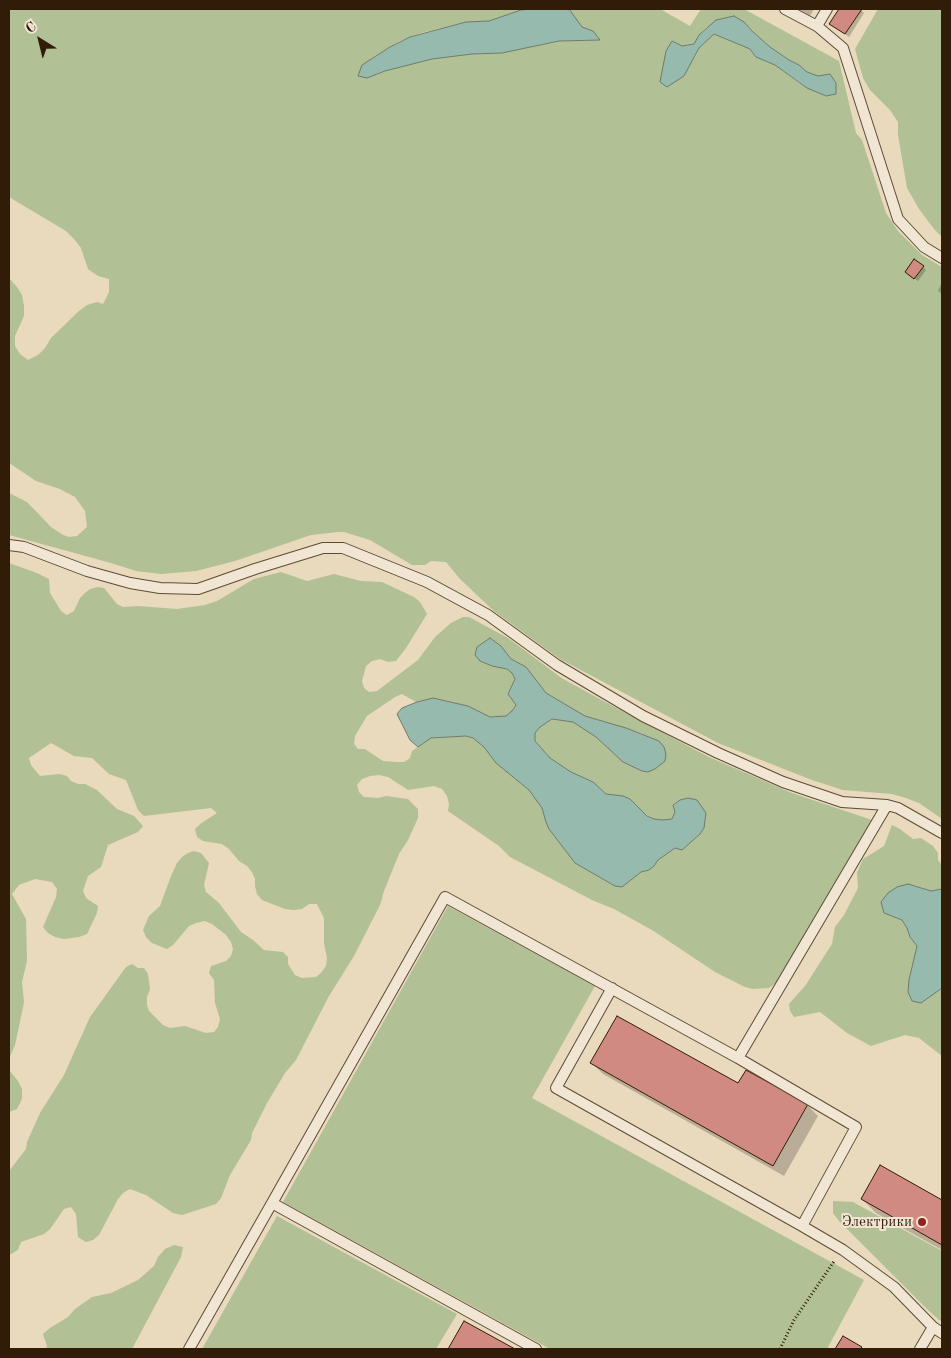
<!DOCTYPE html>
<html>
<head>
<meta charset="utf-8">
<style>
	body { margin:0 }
	#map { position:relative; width:951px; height:1358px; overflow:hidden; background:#e9d9bd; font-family:"Old Standard TT",serif }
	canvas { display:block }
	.frame { position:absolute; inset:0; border:10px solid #301c07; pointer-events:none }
	.north { position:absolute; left:15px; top:15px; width:50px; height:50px; -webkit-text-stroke:4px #f1e6d4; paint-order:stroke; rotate:324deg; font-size:14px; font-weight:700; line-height:20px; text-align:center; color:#301c07 }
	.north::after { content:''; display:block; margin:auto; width:18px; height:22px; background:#301c07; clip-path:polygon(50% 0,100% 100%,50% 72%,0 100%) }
</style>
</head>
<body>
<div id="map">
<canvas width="951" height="1358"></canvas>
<div class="frame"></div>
<div class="north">С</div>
</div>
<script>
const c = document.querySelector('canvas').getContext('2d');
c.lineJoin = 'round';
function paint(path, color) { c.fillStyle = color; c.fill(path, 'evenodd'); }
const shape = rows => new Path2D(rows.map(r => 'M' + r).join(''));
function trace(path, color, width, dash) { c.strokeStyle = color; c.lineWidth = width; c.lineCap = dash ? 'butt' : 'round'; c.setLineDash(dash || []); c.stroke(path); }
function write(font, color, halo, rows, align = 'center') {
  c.font = font + ' "Old Standard TT",serif'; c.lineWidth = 4; c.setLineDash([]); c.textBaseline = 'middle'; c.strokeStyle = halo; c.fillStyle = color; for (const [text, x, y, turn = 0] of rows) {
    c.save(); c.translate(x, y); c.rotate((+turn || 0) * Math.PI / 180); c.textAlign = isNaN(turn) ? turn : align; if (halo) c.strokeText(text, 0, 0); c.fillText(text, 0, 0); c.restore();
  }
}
const green = shape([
	[9,9,660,9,690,26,701,9,744,9,839,61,856,133,862,140,886,213,898,231,922,255,942,267,942,819,919,803,906,798,892,794,843,790,812,780,718,743,560,659,495,612,460,579,446,562,431,561,425,565,412,565,370,540,344,532,338,532,311,535,235,561,196,571,161,574,136,571,111,563,9,535,9,493,27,502,51,527,63,535,69,537,77,536,87,527,85,511,75,497,60,489,36,481,9,463,9,278,17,287,22,295,24,306,24,316,15,336,15,346,20,354,28,360,38,355,45,348,51,338,79,311,87,305,97,302,103,304,109,292,109,279,98,276,88,269,81,248,74,239,66,231,9,197],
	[569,9,582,28,593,31,589,41,559,41,502,53,472,54,432,59,385,71,376,75,371,59,400,41,421,33,466,22,489,21,521,10],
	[744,22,752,31,770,47,789,60,799,65,807,72,818,76,826,96,799,83,775,65,756,57,750,49,714,34,699,48,695,57,660,82,672,41,682,46,694,44,699,35,707,27],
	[878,9,942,9,942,237,934,229,919,209,907,188,898,135,898,122,890,110,870,90,863,78,855,49],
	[9,563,37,573,49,579,50,593,61,611,67,615,74,611,80,598,85,593,90,589,98,587,104,588,117,604,123,607,138,606,177,609,205,605,217,601,254,579,281,572,307,581,334,574,361,581,382,582,414,597,420,602,427,614,406,648,396,661,388,662,380,659,372,661,366,666,362,681,364,688,369,692,377,691,418,660,435,637,451,623,463,617,469,617,508,638,563,679,644,723,709,757,792,793,872,820,776,983,769,988,753,989,745,987,715,972,652,930,614,909,592,900,510,857,499,846,448,811,449,804,447,796,442,789,434,786,408,790,388,777,379,775,370,776,362,779,357,785,359,792,364,797,378,798,386,796,408,799,418,809,418,818,408,840,399,854,384,891,380,905,354,956,329,996,296,1060,285,1073,267,1103,252,1133,251,1140,230,1175,221,1198,216,1204,182,1215,173,1213,146,1195,130,1189,123,1193,118,1199,99,1235,93,1240,86,1242,78,1237,76,1214,71,1207,64,1209,50,1229,44,1234,21,1242,18,1250,9,1255,9,1171,26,1149,27,1142,40,1113,64,1075,90,1017,126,967,132,964,138,968,144,968,148,974,150,989,147,997,147,1005,149,1011,163,1025,170,1028,185,1026,206,1033,214,1032,218,1027,220,1019,215,1003,214,980,209,973,211,966,226,961,231,956,233,949,231,942,226,935,212,924,205,921,196,923,189,926,173,945,167,949,152,943,146,937,143,930,149,916,160,906,171,876,177,863,182,857,188,853,194,851,201,853,209,863,204,885,206,892,219,903,241,932,253,940,264,950,283,952,288,957,288,964,295,975,302,978,316,977,321,973,326,966,327,958,324,943,324,918,317,904,309,904,302,909,294,910,285,909,262,900,257,894,255,886,255,879,252,872,247,866,239,861,229,849,222,844,203,841,197,837,195,829,200,824,217,813,211,808,144,816,138,810,126,780,109,774,92,758,74,756,51,743,29,758,31,765,40,776,60,774,67,776,71,781,78,784,85,784,97,790,117,809,134,816,143,826,138,832,108,845,101,867,88,876,83,891,86,898,98,906,97,913,87,934,79,937,64,939,55,937,48,933,43,927,56,897,57,889,52,882,35,879,19,885,12,894,26,919,27,961,22,982,24,1002,22,1012,15,1045,9,1059],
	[490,638,501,646,511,659,526,667,546,693,585,716,643,734,665,761,655,769,642,771,623,762,596,737,573,722,552,719,540,727,535,733,535,741,550,758,571,772,593,782,606,794,614,796,654,819,663,820,672,819,675,812,673,804,680,800,688,798,704,828,700,834,682,850,675,848,658,860,654,866,649,870,641,872,627,883,615,886,575,863,549,829,542,808,529,790,496,763,484,747,473,738,466,736,431,738,412,751,410,758,404,762,396,762,383,761,365,749,358,749,354,744,355,736,367,716,395,697,402,694,416,702,433,698,468,706,490,717,506,716,512,711,516,705,508,693,515,679,512,673,507,669,492,666,480,661],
	[892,825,900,829,913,839,921,838,933,846,938,853,938,860,942,865,942,889,931,891,908,884,893,916,902,920,907,928,910,937,917,946,909,981,908,992,929,997,942,988,942,1056,919,1038,905,1035,871,1046,847,1033,820,1012,794,1017,790,1011,789,1004,805,986,832,944,835,927,844,915,858,888,857,873,863,859,884,846],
	[448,906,595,986,532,1098,864,1280,827,1349,550,1349,283,1202],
	[9,1070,18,1081,22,1089,22,1099,17,1109,9,1112],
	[833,1201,853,1202,942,1251,942,1321,939,1320,929,1311,839,1221,833,1213],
	[277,1216,457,1314,436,1349,202,1349],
	[174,1245,183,1247,181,1257,132,1349,46,1349,47,1346,43,1334,50,1328,68,1317,75,1309,92,1297,111,1293,138,1280,154,1266,158,1257,165,1249]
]);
const water = shape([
	[532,9,569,9,582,27,593,31,600,40,559,41,502,53,472,54,432,59,385,71,367,78,358,76,362,65,390,47,410,37,466,22,489,21,521,10,532,9],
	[734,16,744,22,752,31,770,47,789,60,799,65,807,72,818,76,830,74,836,83,836,94,826,96,807,88,775,65,756,57,750,49,714,34,699,48,684,76,667,87,660,82,666,51,672,41,682,46,694,44,699,35,716,20,734,16],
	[490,638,501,646,511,659,526,667,546,693,585,716,626,728,659,741,664,747,666,754,665,761,655,769,648,772,642,771,623,762,596,737,573,722,552,719,540,727,535,733,535,741,550,758,571,772,593,782,606,794,623,796,630,799,647,816,654,819,663,820,672,819,675,812,673,805,680,800,688,798,697,800,706,813,704,828,700,834,682,850,675,848,658,860,654,866,649,870,641,872,622,887,615,886,575,863,549,829,546,822,542,808,529,790,496,763,484,747,473,738,466,736,431,738,418,747,410,740,397,714,402,708,417,702,433,698,459,704,468,706,490,717,506,716,512,711,516,705,508,694,515,679,512,673,507,669,492,666,480,661,475,655,477,647,490,638],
	[908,884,931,891,942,889,942,988,921,1003,912,1001,908,992,909,980,917,946,910,937,907,928,902,920,884,913,881,902,888,893,897,887,908,884]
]);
const shadow = shape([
	[798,9,814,9,810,16],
	[840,9,860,9,864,13,849,37,831,24],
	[923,267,926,270,918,281,906,272],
	[942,282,942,294,938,291],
	[592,1063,738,1085,807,1105,818,1116,784,1176,603,1074],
	[880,1167,942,1201,942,1250,876,1213,862,1199],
	[464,1323,512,1349,450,1349]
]);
const building = shape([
	[839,9,862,9,845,34,829,24,839,9],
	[914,259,924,266,914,279,905,272,914,259],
	[617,1016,738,1083,746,1070,808,1104,773,1166,590,1063,617,1016],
	[880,1165,942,1200,942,1245,861,1199,880,1165],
	[464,1321,515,1349,448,1349,464,1321],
	[843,1336,862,1347,860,1349,835,1349,843,1336]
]);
const path = shape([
	[780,1349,794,1320,835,1260]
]);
const service = shape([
	[785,9,817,26,843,48,898,219,924,247,942,258],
	[817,26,827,9],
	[9,545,24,547,87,571,130,583,160,588,198,589,255,569,323,548,343,548,427,582,488,615,557,665,643,716,718,753,783,782,842,802,887,805,898,808,942,833],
	[612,988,556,1088,802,1226],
	[738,1058,887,805],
	[272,1203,445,897,738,1058,856,1127,802,1226,843,1250,894,1287,933,1327,942,1333],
	[189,1349,272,1203,536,1349],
	[920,1349,933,1327]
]);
const markers = [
	[922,1222,5,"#8f2418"]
];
const poiNames = [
	["Электрики",912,1222]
];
paint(green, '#b1c095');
paint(water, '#97baae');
trace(water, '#6e7b6b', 1);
paint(shadow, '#0003');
paint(building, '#d18a82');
trace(building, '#301c07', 1);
trace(service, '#5e4b34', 12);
trace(path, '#301c07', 3, [1, 2.5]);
trace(service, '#f1e6d4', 10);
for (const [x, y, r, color] of markers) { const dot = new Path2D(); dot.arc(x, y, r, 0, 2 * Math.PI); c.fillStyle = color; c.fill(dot); trace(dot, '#f1e6d4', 2); }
write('15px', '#301c07', '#f1e6d4', poiNames, 'right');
</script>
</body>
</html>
